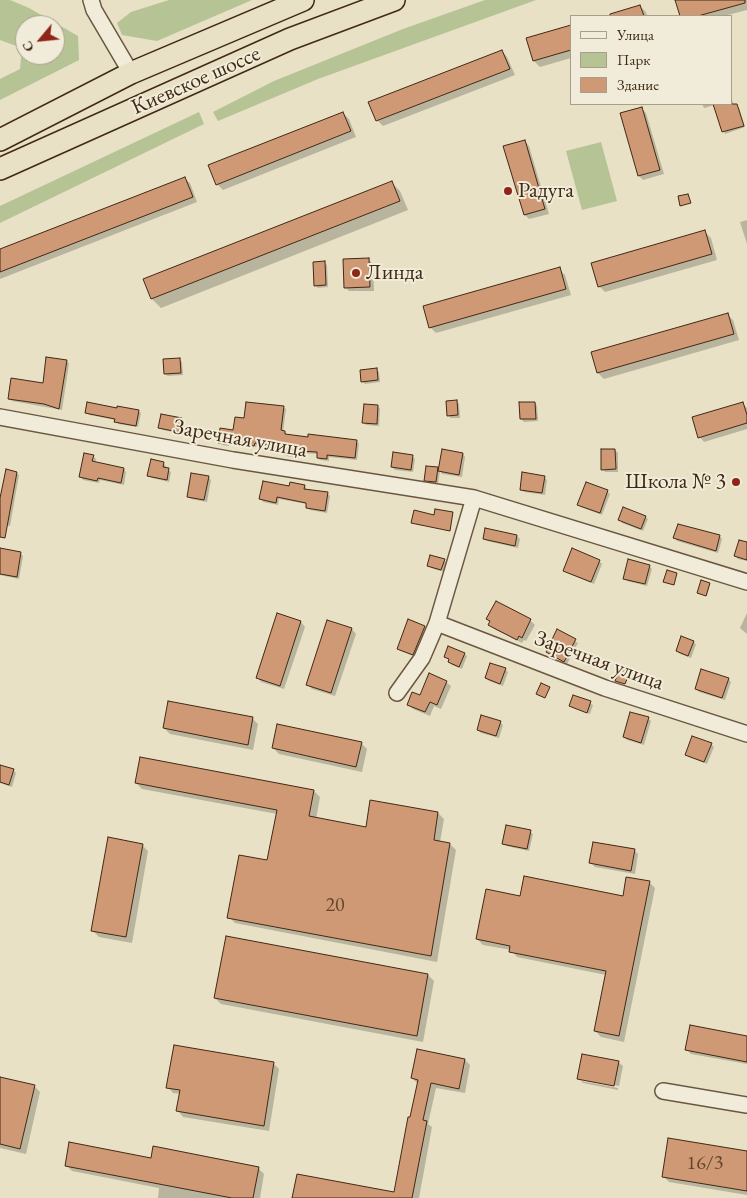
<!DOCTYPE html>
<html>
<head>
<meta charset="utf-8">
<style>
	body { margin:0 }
	#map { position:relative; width:747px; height:1198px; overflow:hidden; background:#e8e1c5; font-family:"EB Garamond",serif }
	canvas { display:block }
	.legend { position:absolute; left:570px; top:15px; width:162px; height:90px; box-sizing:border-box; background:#f0ecd9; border:1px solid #aa9e8b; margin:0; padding:6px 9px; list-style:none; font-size:15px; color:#412915 }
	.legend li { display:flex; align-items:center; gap:10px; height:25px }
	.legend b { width:25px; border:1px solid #aa9e8b }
	.north { position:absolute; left:15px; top:15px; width:50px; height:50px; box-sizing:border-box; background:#f0ecd9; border:1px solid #aa9e8b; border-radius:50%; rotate:242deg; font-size:14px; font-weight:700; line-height:20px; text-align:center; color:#412915 }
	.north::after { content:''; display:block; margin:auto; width:18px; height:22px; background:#8f2418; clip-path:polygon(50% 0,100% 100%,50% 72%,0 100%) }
</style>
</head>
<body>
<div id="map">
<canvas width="747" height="1198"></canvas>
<ul class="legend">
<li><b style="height:6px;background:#f0ecd9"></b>Улица</li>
<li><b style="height:14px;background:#b5c395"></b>Парк</li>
<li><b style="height:14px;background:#ce9974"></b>Здание</li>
</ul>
<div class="north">С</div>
</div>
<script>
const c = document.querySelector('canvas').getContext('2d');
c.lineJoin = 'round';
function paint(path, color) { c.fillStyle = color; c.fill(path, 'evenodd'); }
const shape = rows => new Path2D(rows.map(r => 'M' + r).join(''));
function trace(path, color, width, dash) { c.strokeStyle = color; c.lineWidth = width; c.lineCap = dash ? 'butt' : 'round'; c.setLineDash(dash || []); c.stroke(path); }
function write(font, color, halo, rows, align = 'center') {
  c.font = font + ' "EB Garamond",serif'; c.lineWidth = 4; c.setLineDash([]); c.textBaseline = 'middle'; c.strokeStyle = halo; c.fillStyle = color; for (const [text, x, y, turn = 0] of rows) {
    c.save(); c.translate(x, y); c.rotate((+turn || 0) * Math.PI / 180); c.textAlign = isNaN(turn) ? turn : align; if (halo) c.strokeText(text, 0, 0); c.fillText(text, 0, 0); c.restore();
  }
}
const green = shape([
	[0,0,10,0,29,8,78,36,79,60,0,100,0,79,20,69,22,48,0,40],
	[25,25,55,25,55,55,25,55],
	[169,0,252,0,157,41,122,35,117,23,131,12],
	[485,0,536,0,318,79,218,121,213,112,274,81,403,29],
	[199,112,204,124,0,223,0,206],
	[601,142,617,201,582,210,566,151]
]);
const shadow = shape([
	[677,0,747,0,747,10,724,16,681,16],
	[640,6,646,12,647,16,605,16],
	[571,26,571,58,540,67,534,61],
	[502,51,507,57,515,75,383,126,377,120],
	[731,95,734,108,737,107,739,108,745,127,725,134,715,105,704,108,702,104,731,104],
	[642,109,646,113,664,174,643,180,639,176],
	[343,113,349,119,356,137,223,190,217,184],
	[525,141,529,146,549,214,529,219,525,215],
	[184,178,190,183,197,202,0,279,0,250],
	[391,182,400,191,408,210,161,308,152,299,145,280],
	[747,220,747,244,740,222],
	[705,232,711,238,717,260,605,292,599,286],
	[368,259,373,264,374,291,349,291,345,287],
	[324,263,327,265,328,287,318,288,315,285],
	[559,269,565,275,571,295,436,333,430,327],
	[727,314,733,320,739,340,604,379,598,373],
	[179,359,182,362,183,375,168,376,165,374],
	[67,361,69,364,62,410,12,401,9,398,44,384],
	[376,369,379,372,380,382,365,384,362,381],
	[456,401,459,404,460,418,451,418,448,415],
	[535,403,537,406,538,421,524,422,521,419],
	[742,403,747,408,747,429,704,442,700,437],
	[378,406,380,409,379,426,366,425,364,422],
	[283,407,286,409,283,432,287,434,287,436,357,441,359,444,357,460,329,457,329,461,320,460,318,458,318,454,301,453,300,458,286,456,284,452,279,451,276,447,257,445,256,447,230,444,229,446,222,445,219,442,234,432,245,420],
	[118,409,138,411,141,413,138,427,118,424,116,420,89,415,87,413],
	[181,419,184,422,182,434,163,430,160,428],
	[615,450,618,453,618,472,605,472,603,469],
	[463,454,465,457,462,477,442,474,440,471,438,484,428,483,425,480,437,469,440,471],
	[93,456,96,459,95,463,124,469,126,472,124,485,100,480,99,483,83,480,81,477],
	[412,456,415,459,413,472,395,470,392,467],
	[163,463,166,466,165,469,171,472,169,482,152,478,149,476],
	[16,473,19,475,10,526,0,524,0,505],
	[208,477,211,480,207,502,191,499,188,496],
	[544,477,547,480,545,495,524,492,521,489],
	[305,486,307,490,327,493,330,496,327,513,310,510,307,507,307,504,279,499,278,505,263,502,261,499,290,488],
	[607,491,610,494,602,515,581,507,579,504],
	[645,517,648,519,643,531,622,523,620,520],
	[678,525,720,536,722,539,718,553,677,541,675,538],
	[486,529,517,536,520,539,518,548,487,541,484,538],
	[747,544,747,561,738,559,735,556],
	[20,553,23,556,19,579,0,575,0,554],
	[444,561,447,563,444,572,431,568,429,565],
	[599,561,602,564,594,584,567,573,564,570],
	[649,566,652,569,647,586,627,581,624,578],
	[710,584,707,596,700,594],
	[747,613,747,634,740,628],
	[488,619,530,620,535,625,526,641,524,640,522,643,494,629,490,624,491,622],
	[301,622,305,627,284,689,261,682,257,677],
	[424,627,427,629,416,657,401,651,398,649],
	[352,629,356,634,335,696,312,689,307,684],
	[558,631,578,643,567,664,547,652],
	[693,642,696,644,691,658,680,654,677,651],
	[464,654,467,656,462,669,452,665,449,662,450,660,446,657],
	[505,669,508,672,503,686,489,681,486,678],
	[728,679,731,682,725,700,699,692,696,689],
	[446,682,451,686,441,709,434,706,430,716,413,709,408,704],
	[590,703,593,705,590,714,573,708,570,705],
	[252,718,258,724,253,750,170,734,164,728],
	[648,719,651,721,644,745,627,740,624,737],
	[500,722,503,725,499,738,481,733,478,730],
	[361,743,367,749,362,772,279,754,273,748],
	[711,744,714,747,707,764,689,757,686,754],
	[0,766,13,770,16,773,12,787,0,783],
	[136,783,314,791,320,797,316,819,367,829,438,813,444,819,440,842,450,844,456,850,437,962,235,923,229,917,268,861,277,814,142,789],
	[530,832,533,834,529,851,506,846,503,843],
	[142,845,148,851,132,943,99,937,93,931],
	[634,850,638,854,635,874,595,867,591,863],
	[649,882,655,888,624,1042,601,1037,595,1031,606,975,517,957,511,950,483,945,477,939,521,897,624,898],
	[227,937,428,975,434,981,423,1042,221,1004,215,998],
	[747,1038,747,1064,691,1054,686,1049],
	[175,1046,274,1064,279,1069,269,1131,183,1117,178,1111,181,1094,173,1093,168,1087],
	[465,1060,470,1065,465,1093,436,1088,428,1124,432,1127,419,1198,294,1198,395,1194,418,1084,412,1078],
	[618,1062,623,1066,619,1086,581,1078,581,1081,618,1088,618,1090,583,1083,578,1078],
	[0,1078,34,1086,40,1092,26,1154,0,1148],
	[747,1153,747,1195,669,1182,663,1176],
	[152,1160,258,1168,264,1174,260,1198,158,1198,159,1188,72,1171,66,1165]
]);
const building = shape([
	[675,0,745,0,745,3,698,16,680,16,675,0],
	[640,5,644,16,610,16,610,14,640,5],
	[571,25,571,50,533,61,526,38,571,25],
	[502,50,510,69,376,121,368,102,502,50],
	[713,104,737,104,744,126,722,132,713,104],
	[642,107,660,170,638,176,620,113,642,107],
	[343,112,351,131,216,185,208,165,343,112],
	[525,140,545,209,524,215,503,146,525,140],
	[185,177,193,197,0,272,0,249,185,177],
	[392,181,400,201,151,299,143,279,392,181],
	[688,194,691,203,680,206,678,196,688,194],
	[705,230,712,254,598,287,591,263,705,230],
	[369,258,370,287,344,288,343,259,369,258],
	[325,261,326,285,314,286,313,262,325,261],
	[560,267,566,289,429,328,423,306,560,267],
	[728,313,734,334,597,373,591,352,728,313],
	[46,357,67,360,59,409,44,404,8,399,11,378,43,383,46,357],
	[180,358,181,373,164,374,163,359,180,358],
	[377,368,378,380,361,382,360,370,377,368],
	[457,400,458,415,447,416,446,401,457,400],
	[87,402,117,408,117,406,139,410,136,426,114,422,115,419,85,413,87,402],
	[246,402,284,406,281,430,285,431,285,434,308,437,308,434,357,440,355,458,327,455,327,459,317,458,317,452,299,451,298,456,283,454,283,450,275,450,275,446,255,443,254,446,228,442,227,444,218,443,220,428,233,430,235,417,244,418,246,402],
	[519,402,535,402,536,419,520,419,519,402],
	[743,402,747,415,747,423,698,438,692,417,743,402],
	[364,404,378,405,377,424,362,423,364,404],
	[161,414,182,418,179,432,158,428,161,414],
	[442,449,463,453,459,475,438,471,442,449],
	[601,449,615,449,616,469,601,470,601,449],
	[393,452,413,455,411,470,391,467,393,452],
	[84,453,94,455,92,461,124,468,121,483,98,478,97,481,79,477,84,453],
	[151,459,164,462,163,467,169,468,167,480,147,476,151,459],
	[426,466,438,467,436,482,424,481,426,466],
	[6,469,17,472,5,538,0,537,0,498,6,469],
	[522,472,545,476,542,493,520,490,522,472],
	[191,473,209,476,204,500,187,497,191,473],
	[263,481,289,486,290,482,305,485,304,489,328,492,325,511,306,508,306,503,277,497,276,503,259,499,263,481],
	[586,482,608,490,600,513,577,505,586,482],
	[623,507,646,516,641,529,618,520,623,507],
	[435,509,453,512,450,531,411,523,414,510,434,515,435,509],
	[678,524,720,535,716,551,673,538,678,524],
	[485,528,517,535,515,546,483,539,485,528],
	[739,540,747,542,747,560,734,556,739,540],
	[0,548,21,552,17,577,0,574,0,548],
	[572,548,600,560,591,582,563,571,572,548],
	[430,555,445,559,441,570,427,566,430,555],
	[628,559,650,565,645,584,623,579,628,559],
	[667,570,677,573,674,585,663,582,667,570],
	[701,580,710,583,706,596,697,593,701,580],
	[496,601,531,619,522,638,519,636,517,640,488,625,490,621,486,619,496,601],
	[277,613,301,621,280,686,256,678,277,613],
	[408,619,425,626,413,655,397,649,408,619],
	[327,620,352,628,331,693,306,685,327,620],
	[557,629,576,639,564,662,546,652,557,629],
	[681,636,694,641,688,656,676,651,681,636],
	[448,646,465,653,459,667,448,662,449,659,444,657,448,646],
	[490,663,506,668,500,684,485,678,490,663],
	[620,668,630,672,625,684,615,681,620,668],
	[701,669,729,678,722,698,695,689,701,669],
	[429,673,447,681,437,705,430,702,425,712,407,705,412,692,420,695,429,673],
	[541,683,550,687,545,698,536,694,541,683],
	[573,695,591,701,587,713,569,706,573,695],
	[168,701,253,717,248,745,163,728,168,701],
	[630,712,649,717,641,743,623,737,630,712],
	[481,715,501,721,496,736,477,730,481,715],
	[277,724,362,742,356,767,272,748,277,724],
	[692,736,712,743,704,762,685,755,692,736],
	[140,757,314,790,309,816,366,827,370,800,438,812,434,840,450,843,431,956,227,918,239,855,267,860,277,810,135,783,140,757],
	[0,765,14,769,9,785,0,782,0,765],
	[506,825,531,830,527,849,502,844,506,825],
	[108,837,143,844,126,937,91,931,108,837],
	[593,842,635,849,631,871,589,863,593,842],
	[524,876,623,896,626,877,650,881,619,1036,594,1031,606,971,509,952,510,946,476,939,486,889,520,896,524,876],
	[226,936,428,974,417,1036,214,998,226,936],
	[690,1025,747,1036,747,1062,685,1050,690,1025],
	[174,1045,274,1062,264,1126,176,1111,180,1090,166,1088,174,1045],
	[417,1049,465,1059,459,1089,431,1083,423,1120,427,1121,412,1198,292,1198,297,1174,394,1192,408,1117,410,1117,418,1080,411,1078,417,1049],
	[582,1054,619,1061,614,1086,577,1079,582,1054],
	[0,1077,35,1085,20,1149,0,1144,0,1077],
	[668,1138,747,1151,747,1191,662,1177,668,1138],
	[69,1142,151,1158,153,1146,259,1167,253,1198,232,1198,65,1166,69,1142]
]);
const minor = shape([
	[91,0,94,10,131,73],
	[0,417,233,460,474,498,747,582],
	[437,623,605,688,747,734],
	[397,693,422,658,437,623,474,498],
	[663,1091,747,1105]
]);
const highway = shape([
	[0,140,131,73,303,0],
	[0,169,290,39,394,0]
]);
const markers = [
	[508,191,5,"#8f2418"],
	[356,273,5,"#8f2418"],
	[736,482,5,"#8f2418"]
];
const numberNames = [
	["20",335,906],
	["16/3",705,1164]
];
const streetNames = [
	["Киевское шоссе",196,81,-24],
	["Заречная улица",240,439,10],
	["Заречная улица",599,661,20]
];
const poiNames = [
	["Радуга",518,191],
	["Линда",366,273],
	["Школа № 3",726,482,"right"]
];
paint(green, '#b5c395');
paint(shadow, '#0003');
paint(building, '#ce9974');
trace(building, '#412915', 1);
trace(minor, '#6b5741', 18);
trace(highway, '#412915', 24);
trace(minor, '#f0ecd9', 15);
trace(highway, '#e8e1c5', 21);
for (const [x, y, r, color] of markers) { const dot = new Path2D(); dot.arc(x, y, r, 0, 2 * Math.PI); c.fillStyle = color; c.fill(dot); trace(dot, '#f0ecd9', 2); }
write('20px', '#64452d', null, numberNames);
write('22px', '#412915', '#f0ecd9', streetNames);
write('22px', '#412915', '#f0ecd9', poiNames, 'left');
</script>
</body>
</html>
